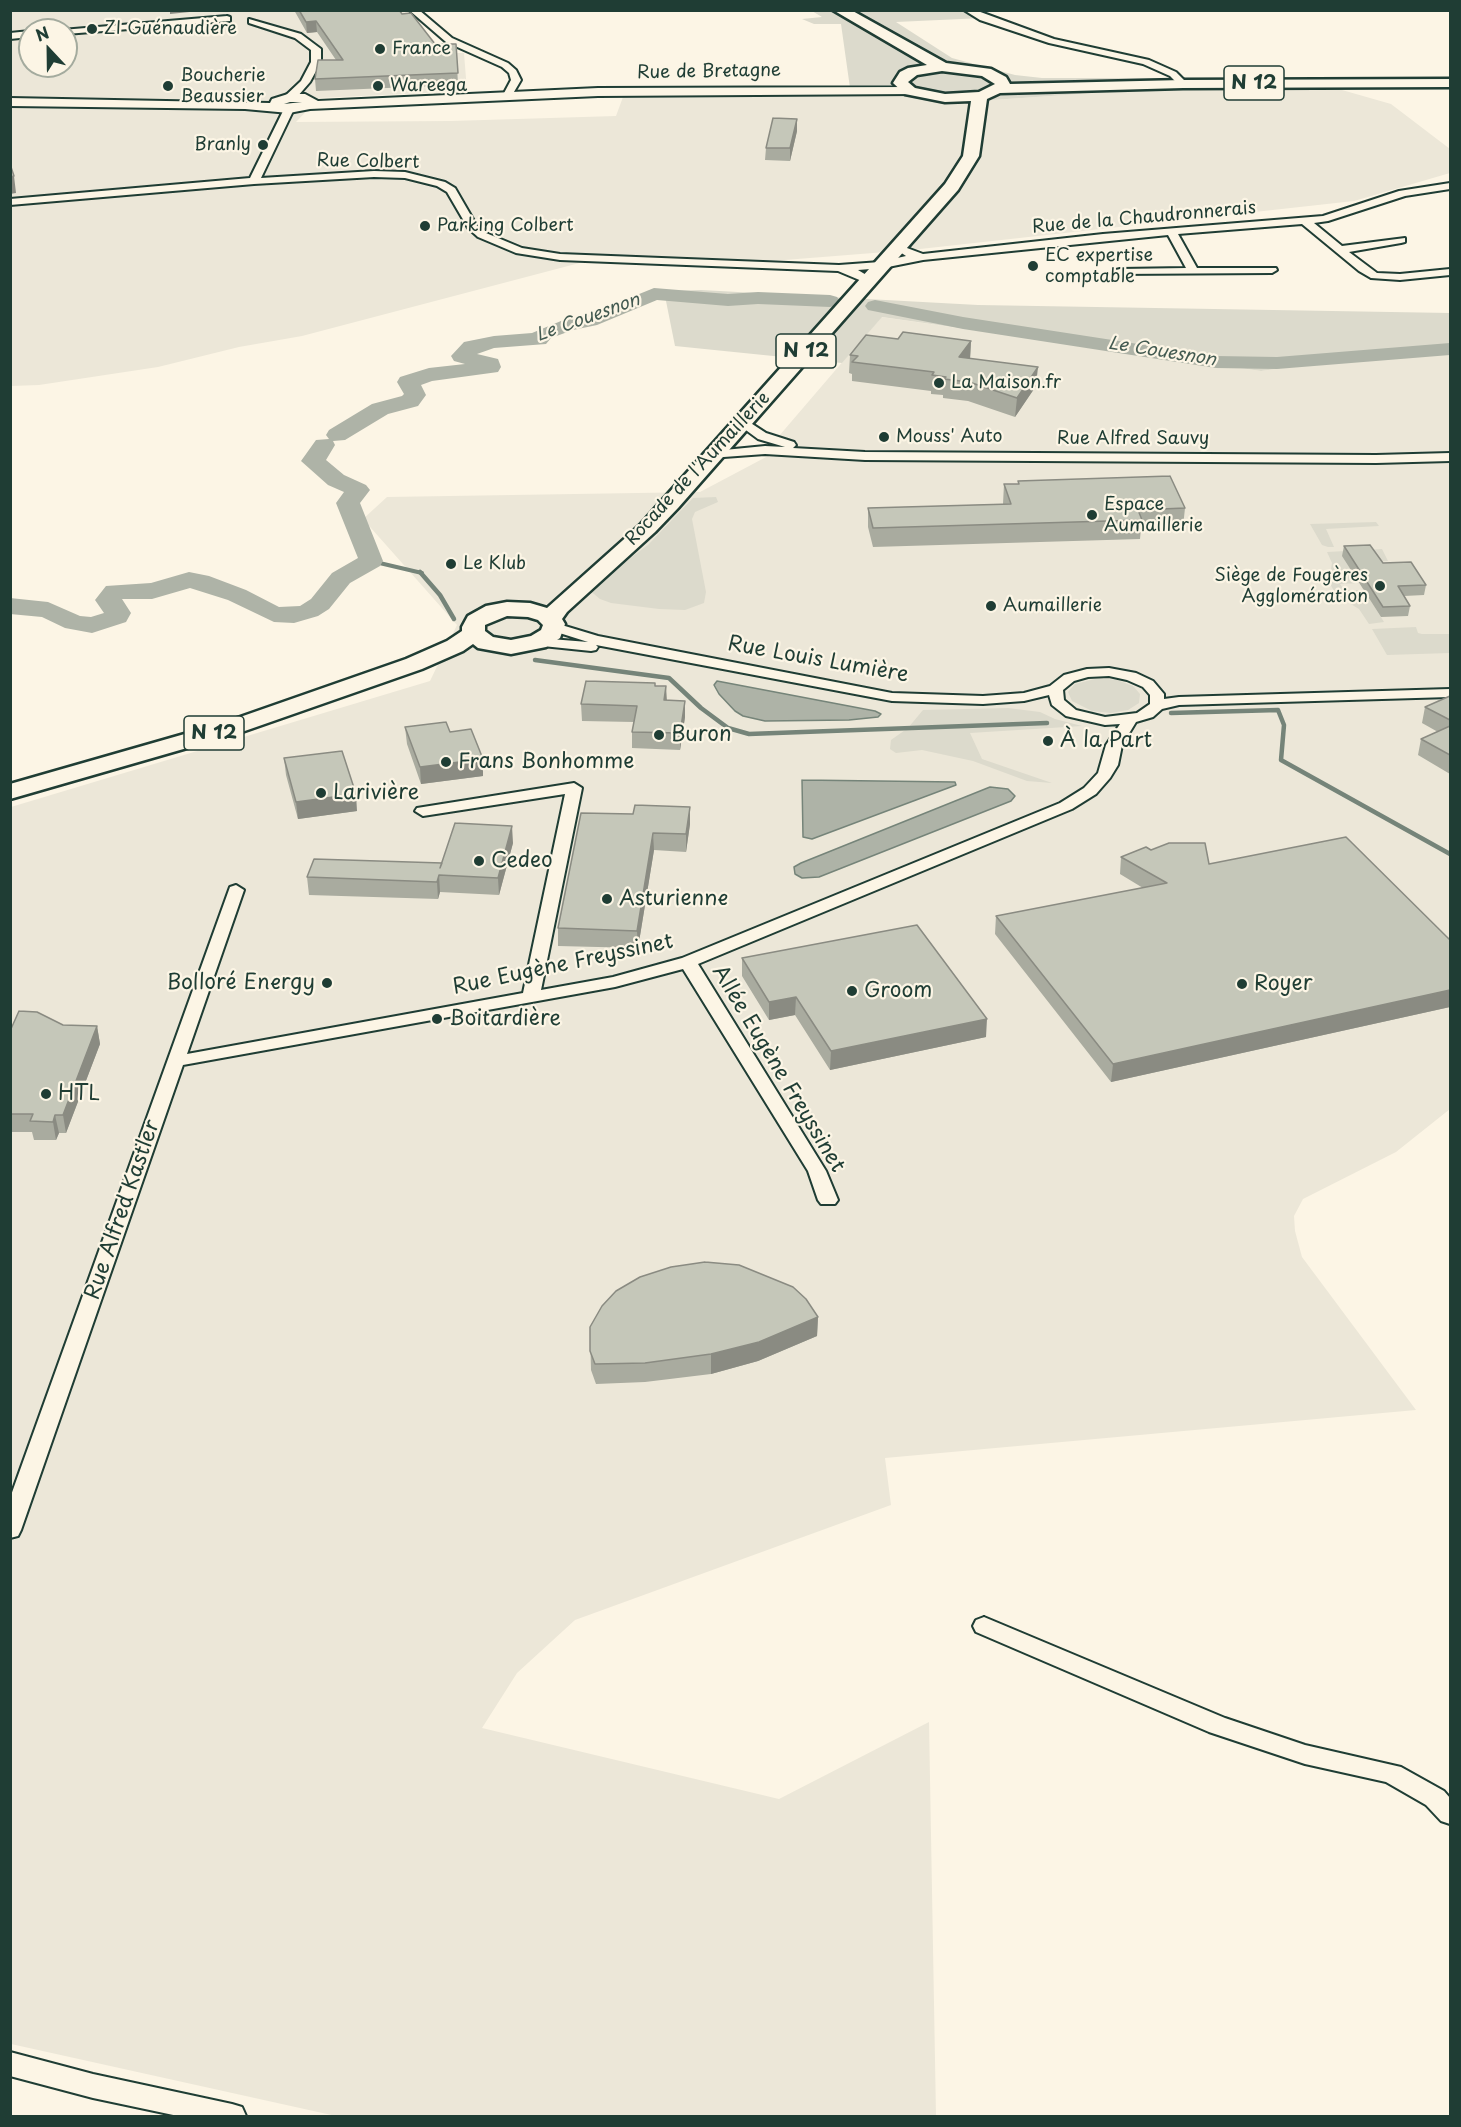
<!DOCTYPE html>
<html>
<head>
<meta charset="utf-8">
<style>
	body { margin:0 }
	#map { position:relative; width:1461px; height:2127px; overflow:hidden; background:#fcf5e5; font-family:"Playpen Sans",sans-serif }
	canvas { display:block }
	.frame { position:absolute; inset:0; border:12px solid #1f3d34; pointer-events:none }
	.north { position:absolute; left:18px; top:18px; width:60px; height:60px; box-sizing:border-box; background:#fcf5e5; border:2px solid #a4ab9e; border-radius:50%; rotate:338deg; font-size:16px; font-weight:700; line-height:24px; text-align:center; color:#1f3d34 }
	.north::after { content:''; display:block; margin:auto; width:21px; height:27px; background:#1f3d34; clip-path:polygon(50% 0,100% 100%,50% 72%,0 100%) }
</style>
</head>
<body>
<div id="map">
<canvas width="1461" height="2127"></canvas>
<div class="frame"></div>
<div class="north">N</div>
</div>
<script>
const c = document.querySelector('canvas').getContext('2d');
c.lineJoin = 'round';
function paint(path, color) { c.fillStyle = color; c.fill(path, 'evenodd'); }
const shape = rows => new Path2D(rows.map(r => 'M' + r).join(''));
function trace(path, color, width, dash) { c.strokeStyle = color; c.lineWidth = width; c.lineCap = dash ? 'butt' : 'round'; c.setLineDash(dash || []); c.stroke(path); }
function write(font, color, halo, rows, align = 'center') {
  c.font = font + ' "Playpen Sans",sans-serif'; c.lineWidth = 4.5; c.setLineDash([]); c.textBaseline = 'middle'; c.strokeStyle = halo; c.fillStyle = color; for (const [text, x, y, turn = 0] of rows) {
    c.save(); c.translate(x, y); c.rotate((+turn || 0) * Math.PI / 180); c.textAlign = isNaN(turn) ? turn : align; if (halo) c.strokeText(text, 0, 0); c.fillText(text, 0, 0); c.restore();
  }
}
const built = shape([
	[11,11,407,11,445,53,464,53,467,91,319,98,296,122,451,121,616,116,623,97,907,94,949,103,1167,88,1335,88,1391,104,1450,149,1450,173,1354,201,911,250,772,261,606,256,302,336,239,347,158,367,39,385,11,386],
	[30,30,66,30,66,66,30,66],
	[881,317,1261,371,1450,345,1450,1109,1396,1152,1303,1199,1294,1216,1295,1231,1302,1257,1416,1410,885,1458,891,1505,575,1620,517,1673,482,1728,779,1799,929,1722,936,2116,336,2116,11,2044,11,807,430,681,457,625,363,519,387,497,700,492,768,456,779,436]
]);
const green = shape([
	[812,11,963,11,983,18,896,22,952,58,1015,75,1042,78,1184,78,1167,88,949,103,907,94,851,95,841,24,814,24,802,19,822,17],
	[701,290,978,305,1450,313,1450,345,1261,371,882,317,842,363,675,346,664,291],
	[716,497,718,502,695,512,692,519,706,592,704,603,685,610,659,609,611,603,600,599,588,589,648,545,693,498],
	[1376,522,1379,526,1326,529,1334,547,1328,547,1322,545,1310,524],
	[1382,549,1388,561,1373,562,1343,556,1360,583,1340,584,1344,590,1364,590,1384,622,1369,624,1359,609,1341,598,1334,591,1329,582,1332,563,1327,552],
	[1416,627,1418,633,1422,634,1449,634,1450,653,1387,655,1372,629],
	[1099,678,1117,680,1133,686,1140,694,1139,703,1128,710,1111,713,1092,711,1072,701,1068,692,1075,684],
	[1008,708,1040,712,1055,719,1082,726,970,733,982,759,1052,783,1027,781,973,761,922,750,896,753,890,749,891,740,908,728,923,710]
]);
const water = shape([
	[717,681,875,711,881,714,878,717,849,720,765,721,743,716,735,711,719,694,714,685,717,681],
	[802,780,955,782,956,785,812,839,803,837,802,780],
	[990,787,1008,789,1015,796,1011,801,819,877,802,878,795,874,794,867,801,863,990,787]
]);
const streamFar1 = shape([
	[371,561,422,573]
]);
const stream = shape([
	[420,572,440,595,454,619],
	[535,660,669,678,701,708,728,728,749,734,1047,723],
	[1171,713,1278,710,1284,725,1281,760,1450,854]
]);
const river = shape([
	[654,288,728,294,758,292,830,295,837,297,840,301,837,305,830,307,758,304,728,306,657,300,597,325,573,330,551,338,546,344,494,348,477,354,498,359,501,367,498,372,432,381,421,385,426,395,418,406,388,414,345,440,333,441,335,445,326,460,344,475,366,485,370,490,360,503,383,561,380,566,350,583,329,609,318,616,294,623,274,622,228,600,190,588,152,599,122,599,131,613,126,622,92,633,65,628,42,617,10,614,10,598,48,602,80,616,91,617,104,613,95,600,106,586,151,583,189,572,209,576,246,590,279,607,300,606,311,599,332,573,358,558,336,503,344,492,328,485,301,461,316,440,329,439,326,435,329,430,372,404,402,396,404,394,397,382,400,377,429,368,465,364,454,361,451,356,464,342,494,336,532,333,561,321,585,316,654,288],
	[875,300,963,317,1216,356,1277,357,1450,343,1450,355,1277,369,1216,368,963,329,868,310,865,306,868,302,875,300]
]);
const minor = shape([
	[409,10,419,10,452,38,508,63,516,70,521,80,511,97,503,95,511,80,509,73,502,67,446,42,409,10],
	[964,10,975,10,1054,39,1149,60,1176,72,1188,84,1180,86,1170,76,1143,64,1049,43,980,20,964,10],
	[227,16,230,17,230,21,66,34,66,30,62,30,227,16],
	[249,19,301,34,321,49,321,62,310,82,297,97,288,101,283,98,301,81,311,62,311,50,295,38,249,23,249,19],
	[30,31,30,37,10,39,10,33,30,31],
	[289,106,294,109,261,178,374,171,405,172,445,182,455,188,477,226,486,233,522,248,560,254,839,265,880,262,906,256,894,248,899,245,923,254,1103,234,1323,216,1399,191,1450,183,1450,189,1405,196,1328,221,1314,223,1342,246,1405,238,1405,242,1401,243,1349,252,1377,273,1400,274,1450,269,1450,275,1400,280,1371,278,1359,271,1302,224,1178,234,1197,268,1276,268,1277,270,1272,273,1116,274,1116,270,1120,269,1186,268,1168,235,923,260,883,268,858,270,873,279,875,281,869,284,838,271,560,260,516,253,478,237,468,228,447,192,437,186,405,178,374,177,254,184,10,205,10,199,250,178,284,109,289,106],
	[743,418,766,433,794,442,796,445,793,448,865,452,1376,455,1450,453,1450,461,1376,463,865,460,765,454,710,458,708,455,714,451,765,446,785,447,758,439,739,425,737,422,743,418],
	[555,623,598,636,892,693,983,696,1024,693,1050,686,1064,675,1087,669,1109,668,1136,673,1153,681,1164,694,1164,699,1179,697,1450,689,1450,697,1179,705,1162,709,1153,717,1136,722,1122,745,1118,765,1110,778,1096,794,1072,809,698,964,826,1171,838,1200,835,1204,821,1204,818,1200,808,1171,683,969,615,987,183,1065,21,1530,18,1536,10,1538,10,1498,230,887,236,885,244,890,187,1054,523,993,565,794,423,816,415,811,417,808,574,783,582,788,541,990,613,977,682,958,1060,803,1084,788,1098,773,1106,745,1120,724,1105,725,1066,716,1052,705,1049,695,1024,701,983,704,892,701,596,645,598,647,596,650,591,651,533,645,531,642,538,638,588,642,550,630,548,627,550,624,555,623],
	[1109,676,1127,680,1143,687,1150,695,1150,704,1137,713,1105,717,1076,710,1064,700,1063,690,1074,681,1088,677,1109,676],
	[984,1617,1225,1718,1305,1745,1401,1767,1444,1791,1450,1798,1450,1824,1441,1821,1426,1805,1386,1782,1305,1764,1209,1732,976,1632,973,1626,976,1620,984,1617],
	[10,2052,93,2074,232,2104,242,2107,246,2116,178,2116,93,2098,10,2076,10,2052]
]);
const secondary = shape([
	[910,87,915,88,917,91,915,94,598,96,310,109,289,113,245,109,10,106,10,98,270,103,272,99,288,94,305,94,318,101,598,88,910,87],
	[290,102,302,102,284,104,290,102]
]);
const primary = shape([
	[833,10,851,10,946,63,991,69,1006,77,1010,84,1183,80,1450,79,1450,87,1183,88,1000,93,987,99,979,156,958,190,678,508,655,532,567,612,562,619,565,624,560,638,546,647,511,654,478,648,473,644,463,651,422,669,239,733,10,799,10,784,223,723,406,659,447,641,462,631,462,627,468,616,486,606,507,602,530,603,547,608,641,524,945,184,963,156,971,101,945,102,905,94,893,83,900,72,908,68,927,65,833,10],
	[942,71,982,76,995,84,979,92,945,94,915,88,908,82,917,75,942,71],
	[507,616,528,617,538,620,543,625,541,630,531,636,511,640,493,637,485,631,485,625,507,616]
]);
const wall = shape([
	[294,10,399,10,402,14,435,44,456,44,458,85,316,91,315,79,336,60,317,32,307,33],
	[797,119,797,131,790,161,765,160,766,148],
	[898,339,971,341,970,358,1036,386,1015,417,968,401,943,398,943,395,931,394,931,391,852,381,852,374,849,373,850,355],
	[1018,481,1185,508,1183,527,1141,528,1140,539,873,547,868,527,868,508,1003,504,1004,484,1018,484],
	[1344,546,1383,563,1426,585,1424,595,1404,596,1410,606,1408,616,1381,617,1342,556],
	[655,686,667,700,685,717,680,750,632,748,632,732,634,722,582,721,581,704],
	[1450,696,1450,774,1418,755,1421,739,1438,732,1422,723,1425,707],
	[405,727,450,732,483,776,421,784,407,744],
	[284,758,357,811,298,819,286,775],
	[690,807,690,824,686,852,654,850,638,948,558,946,558,928,633,814],
	[513,843,499,895,440,892,438,899,309,895,307,877,442,863],
	[1151,850,1209,864,1450,940,1450,1007,1111,1082,995,934,996,916,1143,888,1120,874,1121,857],
	[742,958,986,1037,830,1070,795,1015,769,1020,742,976],
	[63,1025,97,1026,100,1044,66,1133,59,1133,56,1140,34,1140,32,1132,10,1132,10,1031],
	[818,1317,817,1336,758,1361,711,1374,645,1382,596,1384,591,1370,590,1327]
]);
const shadedWall = shape([
	[170,10,209,10,170,14],
	[316,21,317,32,307,33,306,22],
	[797,119,797,131,790,161,790,148],
	[14,176,16,193,10,194,10,177],
	[971,341,970,360,959,357],
	[1038,367,1036,386,1015,417,1017,398],
	[666,686,667,702,664,700],
	[685,701,685,717,680,750,680,733],
	[483,759,483,776,421,784,420,767],
	[356,794,357,811,298,819,296,802],
	[690,807,690,824,686,852,686,834],
	[512,826,513,843,499,895,498,878],
	[653,833,654,850,638,948,637,931],
	[439,875,440,892,438,899,437,882],
	[1450,990,1450,1007,1111,1082,1113,1064],
	[796,997,795,1015,769,1020,769,1002],
	[987,1019,986,1037,830,1070,831,1051],
	[97,1026,100,1044,66,1133,63,1115],
	[55,1115,59,1133,56,1140,53,1122],
	[818,1317,817,1336,758,1361,711,1374,711,1354]
]);
const building = shape([
	[299,10,399,10,402,14,411,13,435,44,456,44,458,73,315,79,318,60,343,60,316,21,306,22,299,10],
	[773,118,797,119,790,148,766,148,773,118],
	[10,164,14,176,10,177,10,164],
	[903,332,971,341,959,357,1038,367,1017,398,969,382,944,379,946,377,932,375,934,372,852,362,858,356,850,355,866,335,898,339,903,332],
	[1170,476,1185,508,1138,510,1142,520,873,528,868,508,1011,504,1004,484,1019,484,1018,481,1170,476],
	[1370,545,1383,563,1411,562,1426,585,1398,586,1410,606,1383,607,1344,546,1370,545],
	[586,681,655,683,655,686,666,686,664,700,685,701,680,733,632,732,637,706,581,704,586,681],
	[1450,696,1450,720,1425,707,1450,696],
	[446,722,450,732,471,729,483,759,420,767,405,727,446,722],
	[1450,726,1450,755,1421,739,1450,726],
	[342,751,356,794,296,802,284,758,342,751],
	[635,805,690,807,686,834,653,833,637,931,558,928,581,813,633,814,635,805],
	[455,823,512,826,498,878,439,875,437,882,307,877,314,859,442,863,440,868,455,823],
	[1346,837,1450,940,1450,990,1113,1064,996,916,1167,883,1121,857,1146,847,1151,850,1169,843,1205,843,1209,864,1346,837],
	[917,925,987,1019,831,1051,796,997,769,1002,742,958,917,925],
	[19,1011,37,1012,63,1025,97,1026,63,1115,55,1115,53,1122,30,1121,33,1114,10,1114,10,1031,19,1011],
	[705,1262,739,1265,793,1287,806,1299,818,1317,759,1342,711,1354,645,1363,595,1364,590,1351,590,1327,602,1306,616,1291,640,1277,671,1267,705,1262]
]);
const markers = [
	[92,29,6,"#1f3d34"],
	[380,49,6,"#1f3d34"],
	[168,86,6,"#1f3d34"],
	[378,86,6,"#1f3d34"],
	[263,145,6,"#1f3d34"],
	[425,226,6,"#1f3d34"],
	[1033,266,6,"#1f3d34"],
	[939,383,6,"#1f3d34"],
	[884,437,6,"#1f3d34"],
	[1092,515,6,"#1f3d34"],
	[451,564,6,"#1f3d34"],
	[1380,586,6,"#1f3d34"],
	[991,606,6,"#1f3d34"],
	[659,735,6,"#1f3d34"],
	[1048,741,6,"#1f3d34"],
	[446,762,6,"#1f3d34"],
	[321,793,6,"#1f3d34"],
	[479,861,6,"#1f3d34"],
	[607,899,6,"#1f3d34"],
	[327,983,6,"#1f3d34"],
	[1242,984,6,"#1f3d34"],
	[852,991,6,"#1f3d34"],
	[437,1019,6,"#1f3d34"],
	[46,1094,6,"#1f3d34"]
];
const farPoinames = [
	["ZI Guénaudière",104,29],
	["France",392,49],
	["Boucherie",180,76],
	["Beaussier",180,97],
	["Wareega",390,86],
	["Branly",251,145,"right"],
	["Parking Colbert",437,226],
	["EC expertise",1045,256],
	["comptable",1045,277],
	["La Maison.fr",951,383],
	["Mouss' Auto",896,437],
	["Espace",1104,505],
	["Aumaillerie",1104,526],
	["Le Klub",463,564],
	["Siège de Fougères",1368,576,"right"],
	["Agglomération",1368,597,"right"],
	["Aumaillerie",1003,606]
];
const farStreetnames = [
	["Rue de Bretagne",709,72,-1],
	["Rue Colbert",368,162,1],
	["Rue de la Chaudronnerais",1144,218,-5],
	["Rue Alfred Sauvy",1133,439],
	["Rocade de l'Aumaillerie",698,469,-47]
];
const farWaternames = [
	["Le Couesnon",588,318,-20],
	["Le Couesnon",1162,352,9]
];
const shields = [
	[1254,83,60],
	[806,351,60],
	[214,733,60]
];
const shieldNames = [
	["N 12",1254,83],
	["N 12",806,351],
	["N 12",214,733]
];
const streetNames = [
	["Rue Louis Lumière",818,660,10],
	["Rue Eugène Freyssinet",563,965,-12],
	["Allée Eugène Freyssinet",778,1069,59],
	["Rue Alfred Kastler",123,1210,-71]
];
const poiNames = [
	["Buron",671,735],
	["À la Part",1060,741],
	["Frans Bonhomme",458,762],
	["Larivière",333,793],
	["Cedeo",491,861],
	["Asturienne",619,899],
	["Bolloré Energy",315,983,"right"],
	["Royer",1254,984],
	["Groom",864,991],
	["Boitardière",449,1019],
	["HTL",58,1094]
];
paint(built, '#ece7d8');
paint(green, '#dcdacc');
paint(water, '#aeb3a7');
trace(water, '#758479', 1.5);
trace(streamFar1, '#758479', 4);
trace(stream, '#758479', 4.5);
paint(river, '#aeb3a7');
trace(minor, '#1f3d34', 4);
trace(secondary, '#1f3d34', 4);
trace(primary, '#1f3d34', 5);
paint(minor, '#fcf5e5');
paint(secondary, '#fcf5e5');
paint(primary, '#fcf5e5');
paint(wall, '#a9ab9f');
paint(shadedWall, '#8a8b82');
paint(building, '#c5c7b9');
trace(building, '#8a8b82', 1.5);
for (const [x, y, r, color] of markers) { const dot = new Path2D(); dot.arc(x, y, r, 0, 2 * Math.PI); c.fillStyle = color; c.fill(dot); trace(dot, '#fcf5e5', 2); }
write('18px', '#1f3d34', '#fcf5e5', farPoinames, 'left');
write('18px', '#1f3d34', '#fcf5e5', farStreetnames);
write('italic 18px', '#435a51', '#fcf5e5', farWaternames);
for (const [x, y, w] of shields) { const box = new Path2D(); box.roundRect(x - w / 2, y - 17, w, 34, 4.5); c.fillStyle = '#fcf5e5'; c.fill(box); trace(box, '#1f3d34', 1.5); }
write('bold 20px', '#1f3d34', null, shieldNames);
write('21px', '#1f3d34', '#fcf5e5', streetNames);
write('21px', '#1f3d34', '#fcf5e5', poiNames, 'left');
</script>
</body>
</html>
